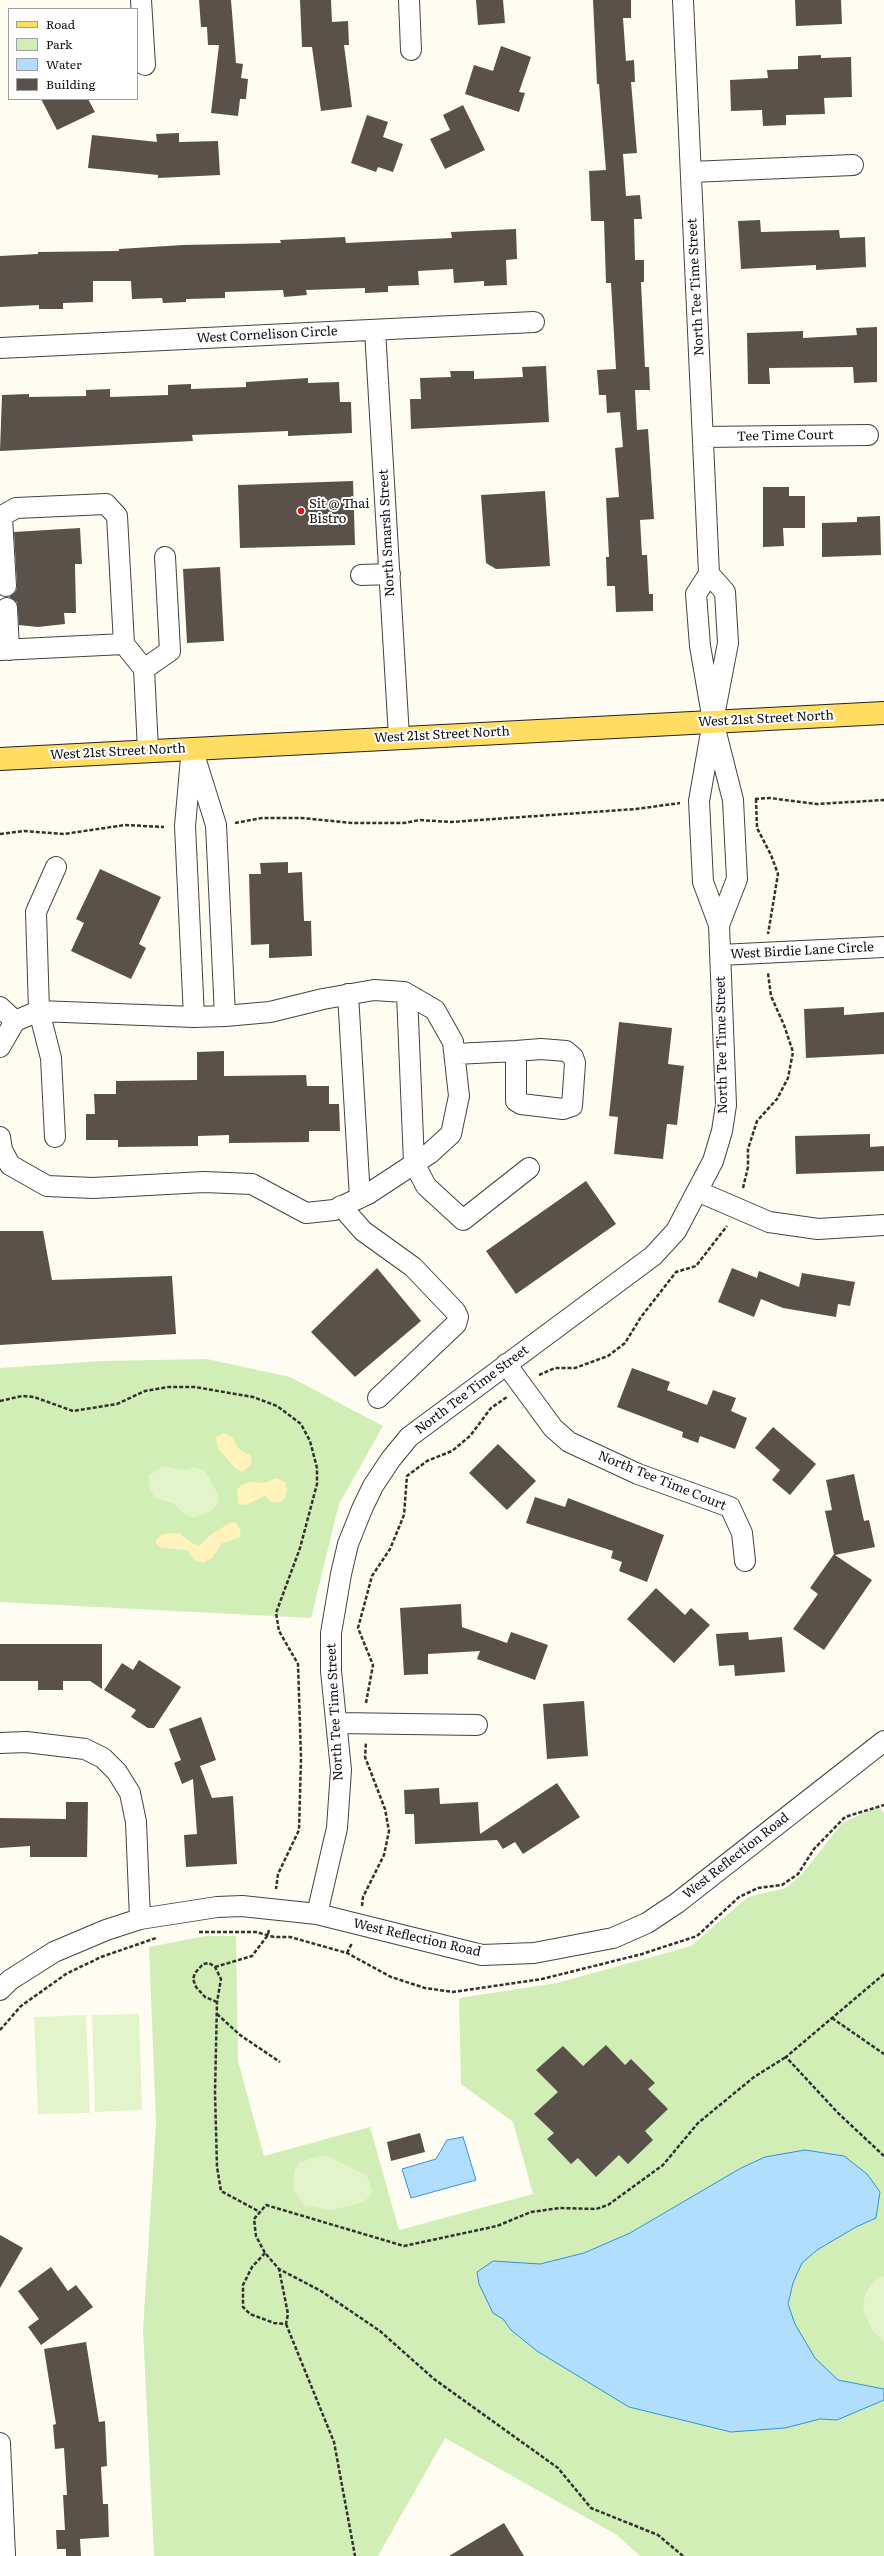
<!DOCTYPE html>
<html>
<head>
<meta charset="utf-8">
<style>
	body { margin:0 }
	#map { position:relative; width:884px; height:2556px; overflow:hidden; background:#fffdf2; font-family:Literata,serif }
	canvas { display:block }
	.legend { position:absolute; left:8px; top:8px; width:130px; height:92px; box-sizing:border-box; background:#fff; border:1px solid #9f9f9f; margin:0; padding:5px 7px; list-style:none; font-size:12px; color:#101010 }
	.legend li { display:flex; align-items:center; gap:8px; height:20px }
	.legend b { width:20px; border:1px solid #9f9f9f }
</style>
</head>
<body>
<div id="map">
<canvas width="884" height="2556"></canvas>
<ul class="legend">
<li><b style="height:5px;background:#ffdd62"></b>Road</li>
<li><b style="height:11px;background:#d2eeb7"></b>Park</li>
<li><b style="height:11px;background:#b1defc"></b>Water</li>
<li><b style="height:11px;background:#5a514b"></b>Building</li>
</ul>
</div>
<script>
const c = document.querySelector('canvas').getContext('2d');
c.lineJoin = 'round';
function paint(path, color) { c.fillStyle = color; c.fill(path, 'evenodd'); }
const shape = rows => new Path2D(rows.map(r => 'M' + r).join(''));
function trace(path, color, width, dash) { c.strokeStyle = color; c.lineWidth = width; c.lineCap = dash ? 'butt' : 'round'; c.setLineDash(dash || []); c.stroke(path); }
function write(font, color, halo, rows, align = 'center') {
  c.font = font + ' Literata,serif'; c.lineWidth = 4; c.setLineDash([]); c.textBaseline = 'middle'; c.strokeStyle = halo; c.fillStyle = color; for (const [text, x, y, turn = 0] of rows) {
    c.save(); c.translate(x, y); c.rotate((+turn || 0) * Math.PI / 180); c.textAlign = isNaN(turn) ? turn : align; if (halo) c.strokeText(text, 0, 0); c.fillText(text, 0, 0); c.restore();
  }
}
const green = shape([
	[207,1359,290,1377,383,1426,339,1504,311,1618,0,1602,0,1368,102,1361],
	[879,1806,884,1813,884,2556,640,2556,617,2535,445,2438,378,2556,154,2556,143,2330,156,2123,149,1947,205,1936,236,1936,238,2061,264,2156,370,2127,399,2230,533,2194,513,2122,461,2084,459,1998,557,1983,691,1946,748,1897,786,1888,803,1873,842,1823]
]);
const sand = shape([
	[224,1433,233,1438,239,1449,250,1455,252,1459,250,1466,242,1472,236,1469,218,1449,216,1437],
	[276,1478,285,1482,287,1489,285,1498,280,1502,273,1503,265,1496,248,1504,241,1505,238,1503,237,1490,241,1485,248,1482,265,1483],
	[236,1522,241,1530,239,1538,222,1543,212,1558,203,1563,194,1560,187,1550,161,1548,156,1543,156,1540,162,1534,179,1533,194,1544,200,1545,213,1533,230,1523]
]);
const pitch = shape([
	[164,1466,184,1470,195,1467,205,1471,219,1496,218,1503,211,1511,194,1518,184,1514,173,1503,155,1498,149,1487,149,1475],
	[139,2014,142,2110,95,2112,92,2015],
	[86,2015,90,2113,38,2114,34,2017],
	[318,2156,327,2156,367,2176,372,2190,371,2196,361,2203,330,2210,304,2205,293,2190,294,2171,299,2163],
	[884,2276,884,2342,872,2330,864,2312,863,2305,866,2292,874,2281]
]);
const water = shape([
	[463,2137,476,2180,411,2198,402,2169,436,2159,447,2140,463,2137],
	[805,2150,844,2156,867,2174,880,2192,876,2218,856,2227,817,2250,802,2263,793,2283,788,2304,795,2324,815,2358,838,2380,884,2389,884,2400,837,2420,820,2419,785,2428,731,2432,629,2407,537,2351,511,2330,503,2319,493,2313,479,2284,477,2272,493,2261,540,2264,584,2253,630,2233,741,2168,765,2157,805,2150]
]);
const building = shape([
	[199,0,231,0,236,63,243,64,241,78,248,79,246,99,240,99,238,116,211,113,219,45,208,45,207,27,201,27],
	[300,0,331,0,332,22,348,21,349,45,344,45,352,107,321,111,312,47,302,47],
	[476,0,503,0,505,23,478,25],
	[593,0,631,0,631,18,623,18,626,61,634,60,635,82,631,82,637,153,623,154,626,196,640,195,642,219,634,219,635,260,644,260,644,282,641,282,645,367,649,367,650,390,635,390,637,430,648,429,654,519,640,520,642,555,647,555,649,594,653,594,653,611,616,612,615,586,607,586,606,557,609,557,606,498,619,497,615,448,623,447,620,412,607,413,606,395,599,395,597,370,616,369,611,283,606,283,604,221,591,221,589,171,606,170,599,84,597,84],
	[795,0,841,0,842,24,796,26],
	[501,46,531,57,519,92,525,93,519,112,465,94,474,65,493,71],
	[821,55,821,58,851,57,852,97,824,98,825,114,786,115,786,125,763,126,762,110,731,111,730,80,768,78,767,70,798,69,798,56],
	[41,99,88,99,95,112,57,130],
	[463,105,485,150,445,169,430,139,450,130,443,115],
	[367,115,388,122,383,137,403,144,393,172,378,167,376,172,351,163],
	[179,133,179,142,218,141,220,175,158,178,158,175,88,168,92,135,157,142,156,134],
	[760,220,761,232,839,230,840,238,865,237,866,267,816,270,816,265,741,269,738,221],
	[516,229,517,259,506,260,507,285,484,286,484,281,454,283,453,269,418,271,419,285,388,286,388,292,365,293,365,288,306,290,307,295,284,297,283,290,225,292,225,298,186,299,186,302,163,303,162,298,132,299,131,281,93,281,93,302,63,303,63,309,39,309,39,305,0,307,0,256,38,254,38,252,119,251,119,249,183,245,281,243,280,240,345,237,346,243,452,238,451,232],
	[877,327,877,382,854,383,853,367,769,368,770,384,748,384,747,333,803,331,803,338,857,335,856,328],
	[546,366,549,422,411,429,410,399,421,399,420,378,451,377,450,371,474,371,474,379,523,377,522,367],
	[308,378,308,383,339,382,340,402,351,402,352,433,288,436,288,431,192,435,193,441,0,451,2,395,29,394,29,397,86,396,86,390,110,389,110,397,168,395,168,385,191,384,191,389,246,387,246,382],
	[353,481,355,545,240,548,238,485],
	[763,487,789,487,789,496,805,496,805,528,783,528,784,546,763,547],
	[545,491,550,566,496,569,486,563,481,495],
	[880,516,881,555,822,557,822,523,857,522,857,517],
	[80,528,82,564,75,564,76,613,64,613,65,624,38,627,19,625,17,602,9,597,16,591,17,586,14,532],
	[220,567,224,641,187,643,183,569],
	[288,862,288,873,302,872,304,921,311,921,312,956,269,958,269,944,251,945,249,874,261,874,260,863],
	[100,869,161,897,139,944,146,948,131,979,71,951,84,923,76,919],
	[844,1007,844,1015,884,1012,884,1054,806,1058,804,1009],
	[619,1022,672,1028,668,1064,684,1066,677,1125,667,1124,663,1159,614,1154,618,1117,609,1116],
	[224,1051,224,1076,306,1075,307,1086,329,1086,329,1104,339,1104,340,1131,309,1131,309,1142,229,1143,229,1135,198,1136,198,1146,118,1147,118,1140,86,1140,86,1114,95,1114,94,1094,116,1094,116,1081,197,1080,197,1052],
	[870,1134,870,1147,884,1146,884,1171,796,1174,795,1136],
	[586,1181,616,1224,516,1294,486,1251],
	[0,1231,43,1231,52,1280,172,1276,176,1334,0,1345],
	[377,1268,421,1321,355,1377,311,1332],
	[732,1268,757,1278,759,1271,799,1287,802,1273,855,1282,850,1306,838,1304,836,1317,783,1308,761,1299,754,1317,718,1302],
	[632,1368,670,1382,667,1390,707,1405,713,1390,736,1398,731,1411,747,1418,735,1449,700,1436,698,1443,682,1437,683,1432,617,1407],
	[773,1427,816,1464,790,1495,772,1480,780,1470,755,1448],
	[498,1444,536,1481,507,1510,469,1473],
	[854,1474,864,1521,869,1520,875,1547,835,1555,872,1580,824,1650,793,1629,818,1594,810,1588,834,1554,825,1511,832,1510,826,1480],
	[535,1497,565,1507,568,1498,664,1535,647,1582,619,1571,622,1562,611,1558,613,1551,526,1523],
	[656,1588,685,1615,691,1608,710,1625,674,1663,627,1619],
	[461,1604,462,1627,507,1643,511,1632,548,1645,535,1680,477,1659,480,1651,428,1654,428,1674,404,1675,400,1608],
	[748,1632,749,1640,782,1637,785,1672,735,1676,734,1665,719,1666,716,1634],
	[0,1644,102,1644,102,1689,90,1681,63,1681,63,1690,38,1690,38,1681,0,1681],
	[139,1660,181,1687,154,1728,148,1728,131,1717,136,1710,104,1690,122,1663,133,1670],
	[584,1701,588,1756,547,1759,543,1704],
	[201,1717,216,1760,200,1766,212,1798,233,1796,237,1864,186,1867,184,1835,197,1834,193,1779,182,1784,174,1763,181,1760,169,1729],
	[557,1783,580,1817,523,1854,515,1842,503,1849,497,1840,415,1844,414,1814,405,1814,404,1790,439,1788,440,1804,478,1802,480,1834],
	[66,1802,88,1802,87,1857,30,1857,30,1846,0,1848,0,1818,66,1819],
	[606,2045,625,2065,631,2059,655,2083,648,2089,668,2109,645,2131,653,2140,628,2164,619,2155,596,2177,578,2158,571,2164,547,2139,554,2133,534,2114,558,2092,536,2070,563,2046,583,2066],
	[420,2133,425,2152,391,2161,387,2142],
	[0,2235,23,2248,0,2288],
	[51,2267,68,2291,76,2285,93,2307,41,2345,28,2327,39,2319,18,2291],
	[86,2342,99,2422,105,2421,107,2466,101,2467,103,2504,108,2504,109,2537,80,2539,81,2556,66,2556,66,2549,57,2549,56,2530,65,2530,63,2495,67,2495,64,2448,55,2449,53,2425,56,2424,44,2349],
	[504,2523,524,2556,449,2556]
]);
const path = shape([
	[755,799,770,798,817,804,884,800],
	[756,799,757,828,771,855,778,874,768,934],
	[235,823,262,818,302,818,352,823,404,823,420,820,451,822,636,809,680,803],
	[0,834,24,831,64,834,125,825,164,827],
	[743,1188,748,1167,748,1149,757,1121,777,1099,788,1078,793,1052,784,1025,771,996,768,973],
	[539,1375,555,1368,575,1368,608,1356,625,1343,641,1317,676,1272,696,1266,727,1226],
	[0,1401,22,1396,34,1397,73,1411,117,1404,145,1391,168,1387,195,1387,253,1397,277,1406,301,1424,310,1441,317,1468,317,1484,300,1548,276,1613,279,1631,298,1664,301,1758,299,1830,278,1874,276,1889],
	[366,1703,373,1665,358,1628,372,1576,390,1549,404,1515,407,1476,427,1461,452,1451,470,1436,491,1408,507,1397],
	[362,1906,363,1897,384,1855,389,1831,385,1809,365,1757,366,1742],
	[199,1932,256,1932,274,1937,290,1937,347,1953,391,1977,425,1988,453,1992,542,1979,642,1954,697,1936,739,1897,758,1888,782,1885,798,1874,814,1849,845,1817,884,1805],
	[347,1953,352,1943],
	[215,1967,252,1956,268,1935,269,1929],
	[884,1974,786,2057,838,2113,884,2156],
	[217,2002,205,1997,196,1987,193,1979,195,1973,203,1964,209,1963,215,1967,221,1979,217,2002,215,2093,217,2167,221,2191,260,2212],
	[217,2014,240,2035,280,2062],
	[832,2018,884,2054],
	[0,2030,21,2006,66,1974,101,1957,156,1938],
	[265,2253,252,2267,243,2285,243,2307,250,2314,274,2323,286,2324,288,2314,279,2269],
	[286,2324,334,2442,355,2556],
	[683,2556,658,2535,591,2508,558,2468,434,2379,380,2331,321,2291,279,2269,265,2253,256,2236,254,2219,266,2205,404,2246,497,2226,531,2212,560,2208,596,2209,608,2205,663,2165,698,2123,754,2077,786,2057]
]);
const minor = shape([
	[141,0,145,65],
	[409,0,411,50],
	[683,0,709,574],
	[691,172,853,165],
	[375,330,399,737],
	[0,348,534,322],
	[703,437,868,435],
	[0,517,16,508,106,504,117,516,124,644],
	[2,517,6,586],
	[361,575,390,574],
	[7,608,9,650],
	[0,650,124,644,144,669,148,750],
	[144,669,170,651,165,557],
	[713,721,728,643,725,592,709,574,696,594,700,646,713,721,733,800,737,879,719,925,703,882,699,801,713,721],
	[192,748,216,825,225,1016],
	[191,758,185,826,194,1017],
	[720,955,884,947],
	[348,994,360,1198],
	[407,994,414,1163,426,1186,463,1220,529,1168],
	[0,1007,15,1021],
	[0,1047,15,1021,39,1011,194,1017,225,1016,270,1012,323,999,374,990,404,992,435,1010,453,1042,459,1096,451,1134,429,1154,368,1194,334,1210,306,1213,252,1184,204,1182,93,1188,47,1186,10,1165,2,1150,0,1137],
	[455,1054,516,1051,541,1049,566,1051,573,1057,575,1063,572,1106,563,1109,521,1104,516,1101,516,1051],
	[55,1137,51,1058,39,1011,36,912,56,867],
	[697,1191,769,1222,818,1229,884,1225],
	[341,1206,363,1231,413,1267,455,1311,458,1317,456,1324,378,1398],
	[506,1364,553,1428,569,1442,638,1474,730,1507,742,1533,745,1561],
	[337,1723,477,1725],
	[0,1743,26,1742,85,1749,103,1758,117,1772,130,1793,136,1822,140,1919],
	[317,1914,337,1828,341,1770,331,1671,331,1633,341,1574,348,1544,362,1509,373,1486,391,1459,409,1437,653,1256,676,1231,713,1161,722,1131,726,1105,719,925],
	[0,1990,10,1980,54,1952,106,1930,140,1919,217,1907,242,1906,317,1914,482,1955,534,1953,613,1938,647,1923,677,1903,884,1741],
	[0,2443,5,2556]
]);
const major = shape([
	[0,759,884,713]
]);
const markers = [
	[301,511,4,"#ce191d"]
];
const streetNames = [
	["North Tee Time Street",696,287,-93],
	["West Cornelison Circle",267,335,-3],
	["Tee Time Court",785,436,-1],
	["North Smarsh Street",387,533,-93],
	["West 21st Street North",766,719,-3],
	["West 21st Street North",442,735,-3],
	["West 21st Street North",118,752,-3],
	["West Birdie Lane Circle",802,951,-3],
	["North Tee Time Street",722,1045,-91],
	["North Tee Time Street",472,1390,-37],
	["North Tee Time Court",662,1481,22],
	["North Tee Time Street",335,1712,-93],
	["West Reflection Road",736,1856,-38],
	["West Reflection Road",417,1938,13]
];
const poiNames = [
	["Sit @ Thai",309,504],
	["Bistro",309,519]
];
paint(green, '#d2eeb7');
paint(sand, '#fff2ba');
paint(pitch, '#e4f4ca');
paint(water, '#b1defc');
trace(water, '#3192da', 1);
paint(building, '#5a514b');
trace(minor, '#434343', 22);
trace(major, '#212121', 24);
trace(path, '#323232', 2.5, [4, 2]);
trace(minor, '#fff', 20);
trace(major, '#ffdd62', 22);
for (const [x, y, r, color] of markers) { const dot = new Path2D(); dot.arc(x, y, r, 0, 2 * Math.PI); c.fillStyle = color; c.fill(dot); trace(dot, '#fff', 1.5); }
write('13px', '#101010', '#fff', streetNames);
write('13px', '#101010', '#fff', poiNames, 'left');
</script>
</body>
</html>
